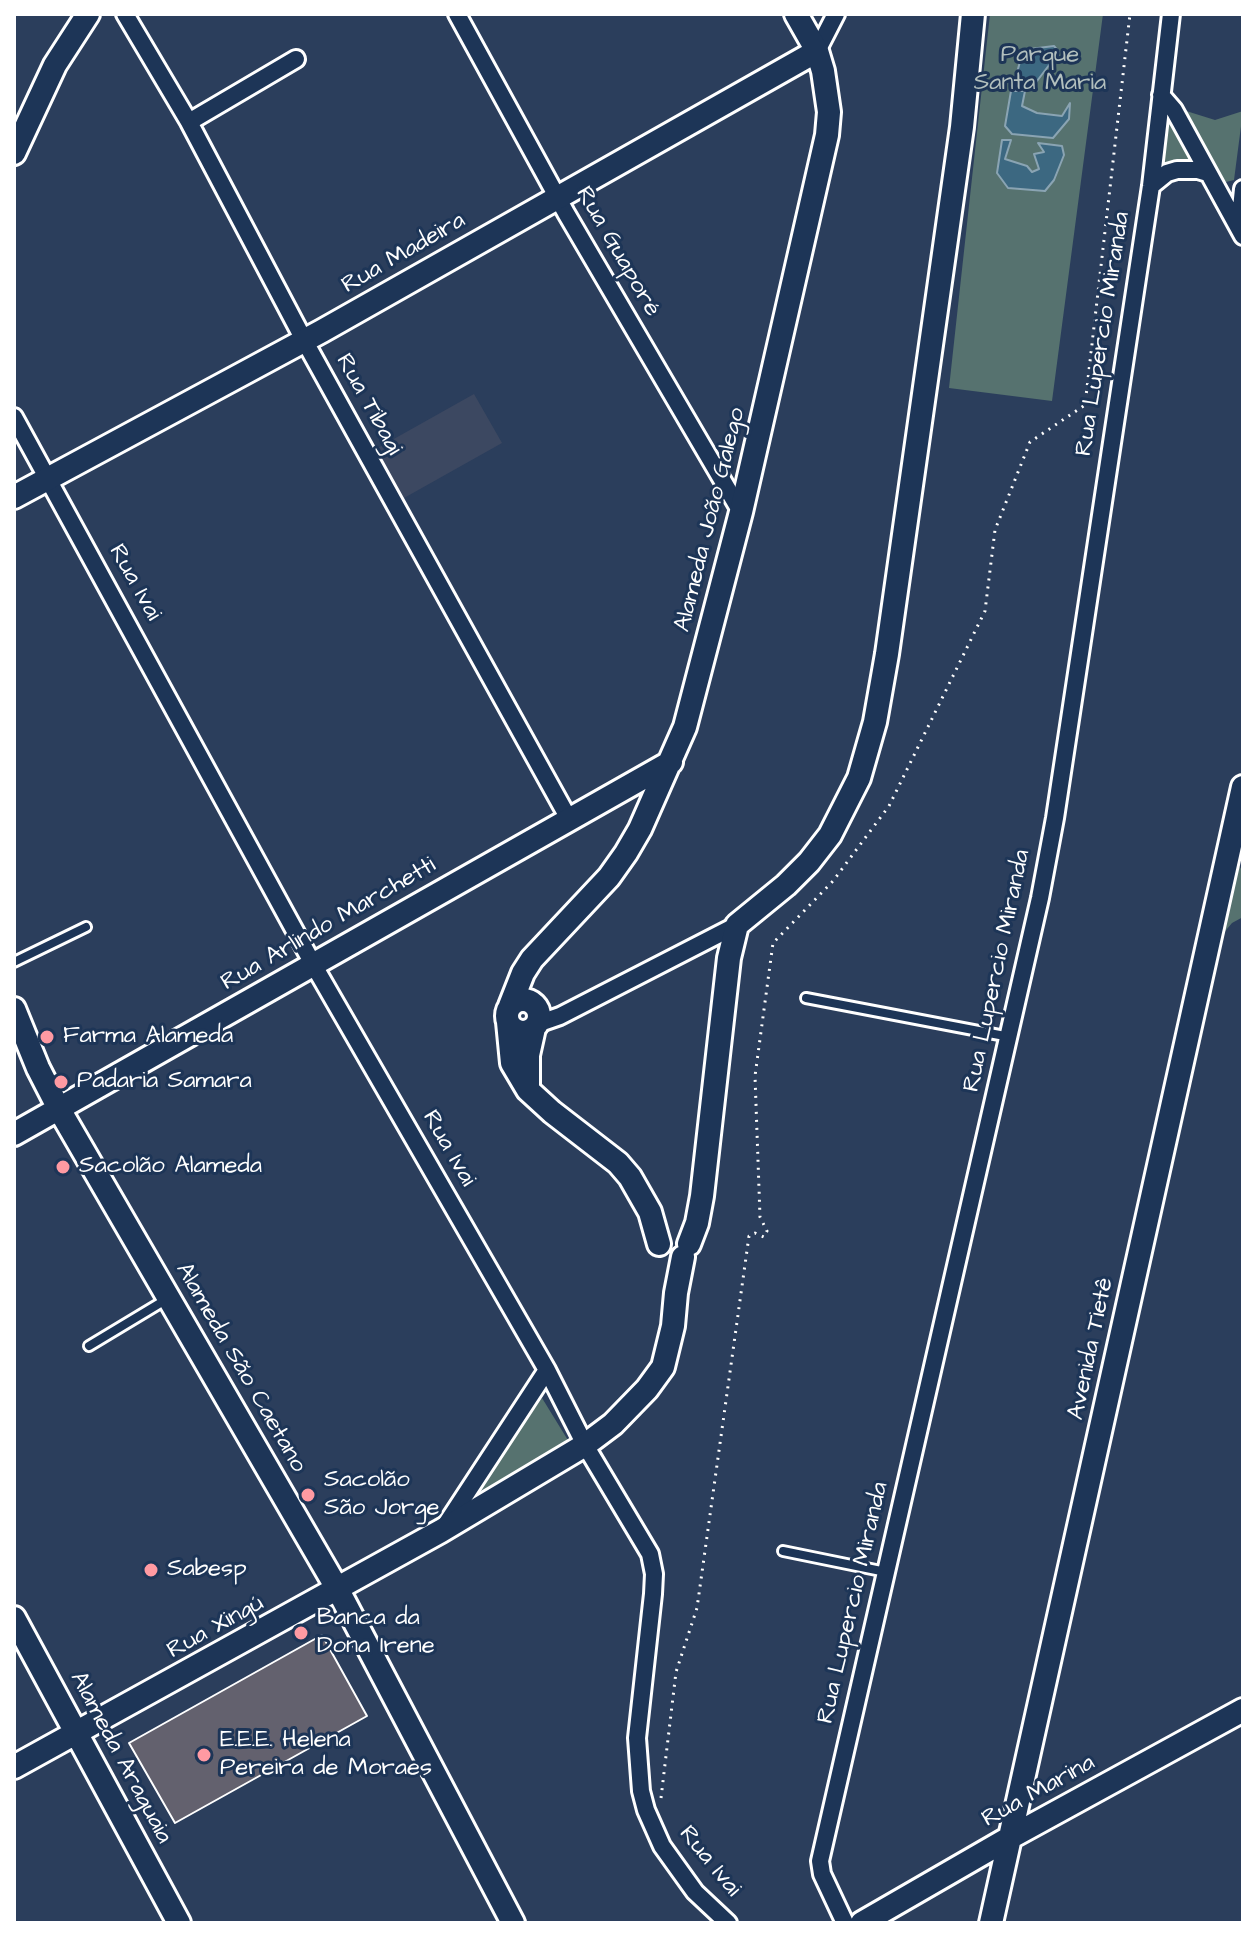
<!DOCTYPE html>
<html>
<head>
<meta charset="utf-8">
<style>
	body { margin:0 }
	#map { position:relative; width:1257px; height:1937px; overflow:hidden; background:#2b3e5c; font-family:"Architects Daughter",sans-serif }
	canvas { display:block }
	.frame { position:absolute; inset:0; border:16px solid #fff; pointer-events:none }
</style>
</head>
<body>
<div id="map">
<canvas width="1257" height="1937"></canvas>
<div class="frame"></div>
</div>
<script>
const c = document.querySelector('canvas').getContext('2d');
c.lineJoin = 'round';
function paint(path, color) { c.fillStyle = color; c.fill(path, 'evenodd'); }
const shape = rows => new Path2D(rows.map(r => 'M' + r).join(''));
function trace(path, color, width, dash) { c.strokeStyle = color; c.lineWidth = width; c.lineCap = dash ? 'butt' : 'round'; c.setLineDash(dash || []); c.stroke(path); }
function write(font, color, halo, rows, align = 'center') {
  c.font = font + ' "Architects Daughter",sans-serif'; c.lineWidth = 6; c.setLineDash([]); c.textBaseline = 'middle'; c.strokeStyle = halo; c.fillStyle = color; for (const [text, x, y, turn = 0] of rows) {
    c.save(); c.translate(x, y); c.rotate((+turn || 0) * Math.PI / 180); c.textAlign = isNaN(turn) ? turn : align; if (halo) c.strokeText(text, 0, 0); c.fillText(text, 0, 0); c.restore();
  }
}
const built = shape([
	[474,394,502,443,404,498,376,449]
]);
const green = shape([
	[990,14,1103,14,1052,401,949,388],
	[1183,110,1215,120,1243,111,1234,180,1226,182,1220,178],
	[1166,116,1169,116,1193,162,1159,171],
	[1238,864,1243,872,1243,917,1232,923,1222,935],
	[542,1398,574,1450,457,1518]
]);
const water = shape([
	[1054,46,1059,52,1034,85,1014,84,1022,54,1030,49,1054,46],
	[1011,91,1025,91,1022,106,1037,113,1062,116,1070,103,1069,119,1053,138,1012,134,1005,126,1011,91],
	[1002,140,1011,140,1005,159,1027,166,1032,172,1039,169,1034,154,1044,152,1038,143,1062,146,1064,155,1054,180,1045,191,1008,188,997,173,1002,140]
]);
const building = shape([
	[322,1635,367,1716,175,1823,129,1743,322,1635]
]);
const path = shape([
	[661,1798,676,1672,697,1608,749,1236,755,1233,764,1237,767,1231,760,1217,755,1076,773,943,833,881,889,806,985,611,995,530,1030,442,1085,405,1130,14]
]);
const lane = shape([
	[14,962,86,927],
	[806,998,1010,1037],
	[89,1346,167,1299],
	[783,1551,886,1572]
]);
const street = shape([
	[125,14,189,122,304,340,569,819],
	[457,14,566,213,741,512],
	[817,51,836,14],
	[1161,95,1174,110,1243,236],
	[189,122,296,59],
	[1151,186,1167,173,1177,170,1198,170,1208,173],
	[1239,228,1243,189],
	[14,417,313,964,547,1370,585,1445,650,1554,654,1574,653,1594,637,1738,641,1791,646,1810,662,1846,695,1892,728,1923],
	[537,1024,560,1016,737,925],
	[445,1526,547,1370],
	[845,1923,822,1874,820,1861,1040,898,1055,818,1151,186,1171,14]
]);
const secondary = shape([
	[14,153,55,65,88,14],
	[14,497,322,331,817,51],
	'507 1016a16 16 0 1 1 32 0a16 16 0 1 1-32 0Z',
	[510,1006,523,973,532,959,609,877,626,853,640,829,685,727,741,512,827,135,829,112,823,71,817,51,796,14],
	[14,1009,38,1068,59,1109,338,1590,513,1923],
	[508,1022,512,1063,528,1090,552,1112,618,1163,630,1177,650,1212,659,1244],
	[528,1088,528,1055,534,1028],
	[14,1134,671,762],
	[689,1244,697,1223,702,1196,729,958,737,925,786,885,809,862,830,835,859,778,875,722,887,654,962,127,973,14],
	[14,1618,179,1923],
	[14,1767,441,1531,585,1445,613,1424,647,1389,663,1367,673,1326,676,1293,683,1257],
	[862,1923,1011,1837,1243,1710],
	[991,1923,1243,787]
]);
const markers = [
	[47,1037,8,"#ff9aa2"],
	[61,1082,8,"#ff9aa2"],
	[63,1167,8,"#ff9aa2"],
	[308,1495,8,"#ff9aa2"],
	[151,1570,8,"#ff9aa2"],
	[301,1633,8,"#ff9aa2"],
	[204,1755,8,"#ff9aa2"]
];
const parkNames = [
	["Parque",1040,56],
	["Santa Maria",1040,84]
];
const streetNames = [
	["Rua Guaporé",617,252,60],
	["Rua Madeira",404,254,-30],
	["Rua Lupercio Miranda",1104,334,-81],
	["Rua Tibagi",368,405,61],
	["Alameda João Galego",711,520,-76],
	["Rua Ivai",134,583,61],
	["Rua Arlindo Marchetti",329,925,-30],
	["Rua Lupercio Miranda",998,971,-78],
	["Rua Ivai",448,1149,60],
	["Avenida Tietê",1092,1349,-78],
	["Alameda São Caetano",240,1368,60],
	["Rua Lupercio Miranda",854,1603,-77],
	["Rua Xingú",216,1628,-29],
	["Alameda Araguaia",120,1758,62],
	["Rua Marina",1039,1792,-29],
	["Rua Ivai",709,1862,51]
];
const poiNames = [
	["Farma Alameda",63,1037],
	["Padaria Samara",77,1082],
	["Sacolão Alameda",79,1167],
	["Sacolão",324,1481],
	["São Jorge",324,1509],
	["Sabesp",167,1570],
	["Banca da",317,1619],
	["Dona Irene",317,1647],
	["E.E.E. Helena",220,1741],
	["Pereira de Moraes",220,1769]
];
paint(built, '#3c4861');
paint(green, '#56726f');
paint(water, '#3c6881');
trace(water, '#8aa4b3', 2);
paint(building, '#63616e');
trace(building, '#fff', 2);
trace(lane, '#fff', 14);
trace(street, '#fff', 22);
trace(secondary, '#fff', 28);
trace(path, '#fff', 3, [2, 6]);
trace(lane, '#1d3557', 8);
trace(street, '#1d3557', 16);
trace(secondary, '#1d3557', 22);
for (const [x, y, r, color] of markers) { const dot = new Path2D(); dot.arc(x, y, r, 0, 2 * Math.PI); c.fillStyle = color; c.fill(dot); trace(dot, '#1d3557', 3); }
write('24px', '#b3c0be', '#1d3557', parkNames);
write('24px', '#fff', '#1d3557', streetNames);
write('24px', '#fff', '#1d3557', poiNames, 'left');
</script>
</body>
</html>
